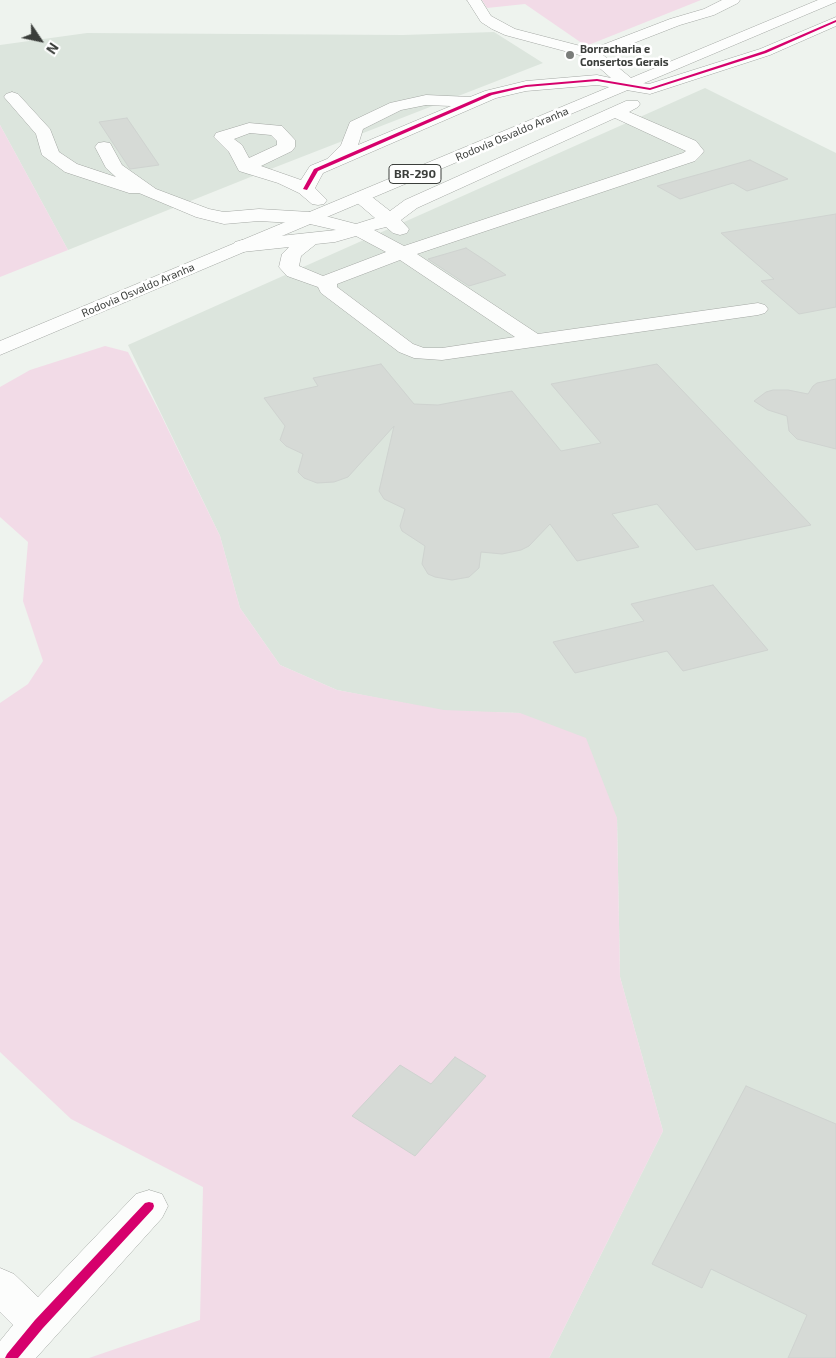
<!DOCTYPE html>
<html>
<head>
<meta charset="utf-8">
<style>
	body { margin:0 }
	#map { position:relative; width:836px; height:1358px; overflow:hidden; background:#eef3ee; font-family:"Exo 2",sans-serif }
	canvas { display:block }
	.north { position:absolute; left:15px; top:15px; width:50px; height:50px; -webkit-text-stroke:4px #fff; paint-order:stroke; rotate:124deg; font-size:14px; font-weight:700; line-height:20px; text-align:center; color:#3b3e3b }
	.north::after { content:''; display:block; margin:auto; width:18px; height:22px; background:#3b3e3b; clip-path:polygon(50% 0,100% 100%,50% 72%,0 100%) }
</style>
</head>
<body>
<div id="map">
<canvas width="836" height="1358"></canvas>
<div class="north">N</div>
</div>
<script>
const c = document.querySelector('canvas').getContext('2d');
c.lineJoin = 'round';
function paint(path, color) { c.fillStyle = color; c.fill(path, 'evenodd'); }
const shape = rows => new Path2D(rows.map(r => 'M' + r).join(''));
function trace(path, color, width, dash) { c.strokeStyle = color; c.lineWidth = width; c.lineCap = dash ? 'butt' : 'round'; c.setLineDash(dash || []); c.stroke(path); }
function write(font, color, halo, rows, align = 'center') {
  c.font = font + ' "Exo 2",sans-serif'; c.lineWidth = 5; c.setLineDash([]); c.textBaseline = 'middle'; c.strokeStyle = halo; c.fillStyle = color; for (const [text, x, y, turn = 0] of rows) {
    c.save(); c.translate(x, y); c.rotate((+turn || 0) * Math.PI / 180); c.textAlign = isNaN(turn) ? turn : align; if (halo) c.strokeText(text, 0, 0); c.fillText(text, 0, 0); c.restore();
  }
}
const built = shape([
	[494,32,543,63,263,172,68,250,0,125,0,45,87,33,403,35],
	[705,88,836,153,836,1358,549,1358,663,1131,620,977,617,818,520,713,444,711,337,690,280,665,240,608,220,536,128,345]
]);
const green = shape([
	[482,0,701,0,586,46,525,4,487,8],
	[0,125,68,250,0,277],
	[105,346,128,352,160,413,220,536,240,608,280,665,337,690,444,710,520,713,586,738,617,818,620,977,663,1131,549,1358,89,1358,200,1320,203,1187,71,1119,0,1052,0,703,28,684,43,661,23,601,28,542,0,517,0,387,30,370]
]);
const building = shape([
	[127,118,159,165,130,169,99,122,127,118],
	[750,160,788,179,747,191,733,183,680,199,657,186,750,160],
	[836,214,836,307,799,314,761,281,774,279,721,233,836,214],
	[466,248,486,261,506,275,469,286,428,259,466,248],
	[381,364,414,404,438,405,512,391,561,451,601,443,551,384,657,364,811,525,696,550,657,504,612,514,639,547,577,561,550,524,529,546,521,550,502,554,481,552,479,568,469,577,452,580,435,577,428,574,422,564,425,546,402,531,400,526,405,509,384,499,379,491,394,426,348,477,334,482,317,483,304,478,298,472,303,454,286,446,280,440,285,426,264,398,318,386,313,378,381,364],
	[836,379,836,449,797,439,789,431,787,416,768,410,754,401,766,392,773,390,788,390,808,394,813,386,817,383,836,379],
	[713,585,768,650,683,671,667,651,575,673,553,642,644,621,631,604,713,585],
	[455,1057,486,1076,415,1156,352,1116,400,1065,431,1084,455,1057],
	[746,1086,836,1124,836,1358,788,1358,807,1315,711,1269,702,1288,652,1264,746,1086]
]);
const minor = shape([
	[467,0,481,0,491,16,515,29,592,49,670,19,704,9,722,0,740,0,738,3,714,15,680,25,603,55,636,82,649,84,760,49,836,17,836,26,770,55,650,94,597,85,526,91,496,98,323,173,315,188,327,200,324,204,318,205,312,204,299,193,278,183,239,171,229,152,214,137,216,133,249,123,282,126,295,140,295,147,292,151,261,166,301,180,310,166,327,159,341,145,350,122,390,103,426,95,470,97,485,91,526,81,597,75,611,78,587,57,505,35,492,29,481,22,467,0],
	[426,105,451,106,358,145,363,129,401,110,426,105],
	[250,133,271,135,277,141,277,145,249,158,242,145,234,139,250,133],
	[12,92,18,94,50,129,59,152,77,164,116,177,106,168,95,147,98,143,104,142,110,143,122,165,156,189,209,209,224,212,259,209,310,212,356,224,375,218,355,201,352,197,355,193,361,192,367,193,390,211,405,200,626,101,638,101,640,104,638,107,629,112,696,141,704,151,701,155,695,161,417,254,538,334,758,303,765,305,768,309,765,313,758,315,442,360,414,358,399,352,321,293,318,287,287,276,279,267,282,254,289,247,242,252,235,250,232,246,235,242,242,240,336,230,310,224,259,221,224,224,196,217,139,193,129,193,65,172,42,155,36,134,4,97,6,94,12,92],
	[615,118,686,151,683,153,404,246,374,230,386,227,393,233,400,235,407,233,409,229,401,220,417,208,615,118],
	[356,236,386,252,323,276,299,266,301,256,316,244,335,242,356,236],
	[400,260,515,337,442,348,424,348,413,344,337,287,337,284,400,260],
	[149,1190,162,1194,168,1206,162,1218,36,1358,0,1358,0,1341,13,1325,0,1312,0,1268,14,1274,38,1297,136,1194,149,1190]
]);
const highway = shape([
	[818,0,836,0,836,2,0,355,0,341,818,0]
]);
const cycleway = shape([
	[836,20,836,22,766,53,650,90,597,81,526,87,492,95,318,171,307,190,303,189,314,169,489,93,526,85,597,79,650,88,764,51,836,20],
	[149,1202,153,1203,154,1206,153,1209,43,1328,18,1358,5,1358,7,1354,35,1320,145,1203,149,1202]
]);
const markers = [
	[570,55,5,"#7a7d7a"]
];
const farPoinames = [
	["Borracharia e",580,49],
	["Consertos Gerais",580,62]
];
const farStreetnames = [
	["Rodovia Osvaldo Aranha",512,134,-23],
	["Rodovia Osvaldo Aranha",138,290,-23]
];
const shields = [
	[415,174,52]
];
const shieldNames = [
	["BR-290",415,174]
];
paint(built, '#dce5dd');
paint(green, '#f2dbe7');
paint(building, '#d6dad6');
trace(building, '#cfd3d0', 1);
trace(minor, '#a4a8a4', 1);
trace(highway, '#a4a8a4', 1);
paint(minor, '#fcfdfc');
paint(highway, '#fcfdfc');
paint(cycleway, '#d6006c');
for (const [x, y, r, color] of markers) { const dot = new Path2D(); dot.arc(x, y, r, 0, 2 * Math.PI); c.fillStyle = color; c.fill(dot); trace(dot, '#fff', 2); }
write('bold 11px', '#3b3e3b', '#fff', farPoinames, 'left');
write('11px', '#3b3e3b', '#fff', farStreetnames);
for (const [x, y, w] of shields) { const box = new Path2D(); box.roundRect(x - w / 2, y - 9.5, w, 19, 4); c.fillStyle = '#fff'; c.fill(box); trace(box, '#3b3e3b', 1); }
write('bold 12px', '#3b3e3b', null, shieldNames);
</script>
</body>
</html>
